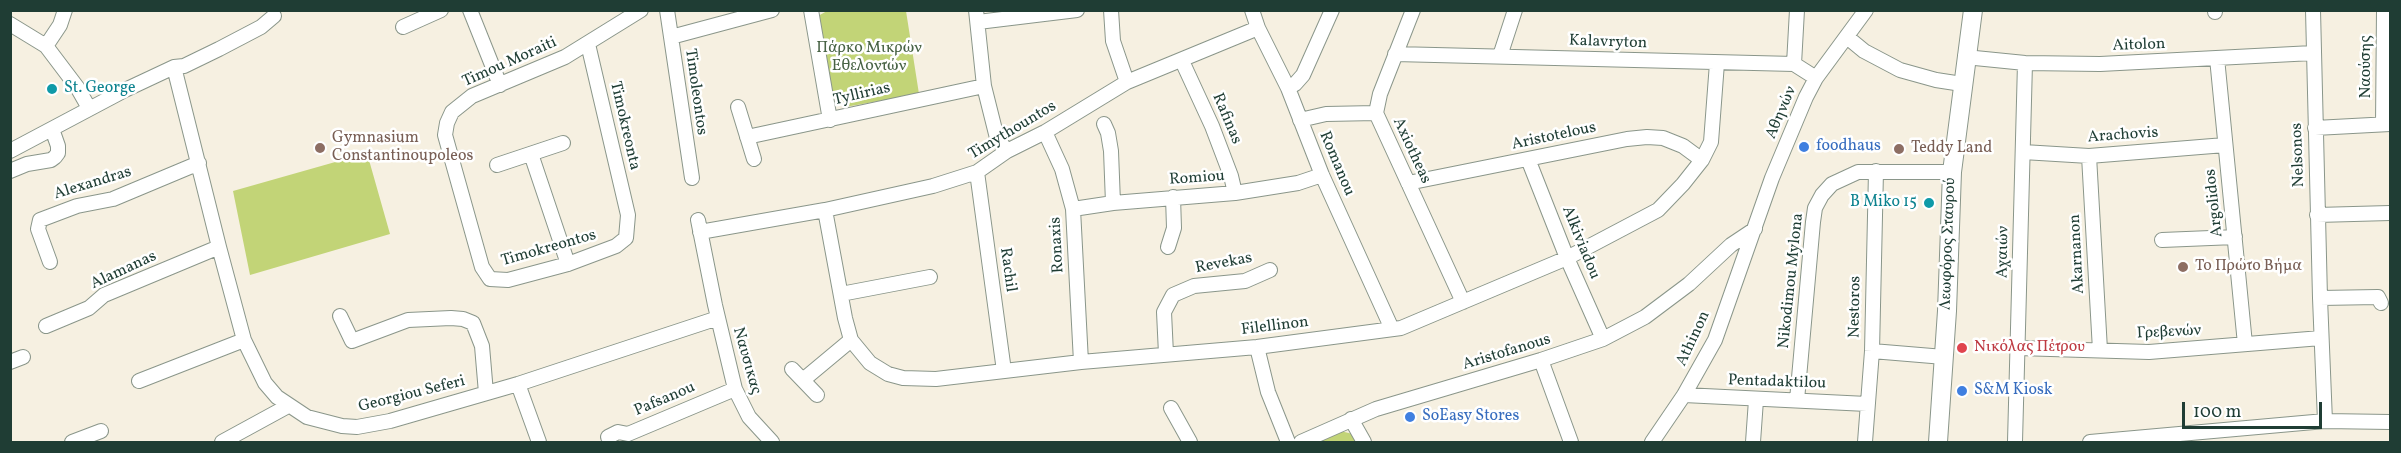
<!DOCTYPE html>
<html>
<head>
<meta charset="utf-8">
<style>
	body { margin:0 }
	#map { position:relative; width:2401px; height:453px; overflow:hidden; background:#f6f0e1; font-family:Vollkorn,serif }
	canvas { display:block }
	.frame { position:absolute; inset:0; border:12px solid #1f3d34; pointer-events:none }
	.scale { position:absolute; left:2182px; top:402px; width:140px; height:27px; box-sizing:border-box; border:3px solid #1f3d34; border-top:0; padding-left:8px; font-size:18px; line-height:21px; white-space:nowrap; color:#1f3d34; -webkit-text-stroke:4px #fff; paint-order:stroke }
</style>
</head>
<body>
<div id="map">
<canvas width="2401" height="453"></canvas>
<div class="frame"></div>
<div class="scale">100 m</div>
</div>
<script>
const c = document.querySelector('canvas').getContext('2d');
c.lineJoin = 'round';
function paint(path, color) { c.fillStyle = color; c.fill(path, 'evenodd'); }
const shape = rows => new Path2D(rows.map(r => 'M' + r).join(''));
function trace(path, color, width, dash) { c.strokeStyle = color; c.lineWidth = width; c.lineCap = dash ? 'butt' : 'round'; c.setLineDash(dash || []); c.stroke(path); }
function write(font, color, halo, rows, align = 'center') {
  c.font = font + ' Vollkorn,serif'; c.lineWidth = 5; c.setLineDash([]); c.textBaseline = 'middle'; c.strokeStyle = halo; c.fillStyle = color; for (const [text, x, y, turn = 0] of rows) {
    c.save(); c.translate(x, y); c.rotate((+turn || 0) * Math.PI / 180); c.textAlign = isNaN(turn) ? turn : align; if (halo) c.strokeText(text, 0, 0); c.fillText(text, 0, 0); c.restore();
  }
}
const green = shape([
	[827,11,906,11,919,94,845,107,829,92,818,16],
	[367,153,390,234,250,275,233,191],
	[1340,431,1353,434,1355,442,1318,442]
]);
const minor = shape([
	[470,10,500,85],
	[667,10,692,178],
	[811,10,830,120],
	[976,10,984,86,997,138,1007,151],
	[1111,10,1113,41,1127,82],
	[1252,10,1258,28,1288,88,1322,175,1392,329],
	[1413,10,1380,94,1376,113,1463,302],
	[2313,10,2320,298,2325,421],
	[2215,12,2215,10],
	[978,22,1077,10],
	[10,24,46,46,77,87,89,108],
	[403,27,441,10],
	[671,37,772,10],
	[1847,37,1864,51,1900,70,1936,80,1962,84],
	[588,44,628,215,626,238,616,246,568,264,508,280,490,279,482,267,445,135,447,123,452,112,472,96,565,57,641,10],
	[46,46,60,25,65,10],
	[1395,54,1794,64,1816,78],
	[1500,56,1515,10],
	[1965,57,2025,63,2100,64,2313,53],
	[2217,58,2245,344],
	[1182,61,1212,126,1231,176,1235,193],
	[1794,64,1797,10],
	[174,67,219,247,244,340,265,383,277,397,307,417,342,426,357,427,390,421,518,384,718,318],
	[1288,88,1295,84,1303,75,1332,10],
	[738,107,754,159],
	[1300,120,1326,114,1376,113],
	[1104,124,1108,133,1111,151,1113,203],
	[2383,124,2384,10],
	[2315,128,2390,124],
	[1045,132,1062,169,1073,209,1081,362],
	[747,137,984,86],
	[10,151,125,90,174,67,184,66,219,49,261,27,274,16],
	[2023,152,2089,156,2225,145],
	[531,154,568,264],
	[2089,156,2100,350],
	[1528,159,1567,258,1603,339],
	[497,165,563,143],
	[10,171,27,164,51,160,55,157,58,153,58,146,52,129],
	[977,172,1004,371],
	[1408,183,1627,139,1647,137,1663,138,1683,146,1702,160],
	[1073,209,1113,203,1235,193,1298,183,1322,175],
	[825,210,845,318,851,340,870,363,888,374,903,378,936,379,1081,362,1257,347,1401,328,1567,258,1658,210,1683,184,1702,160,1711,142,1717,63],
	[2317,215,2390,213],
	[698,220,715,305,735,389,749,417,772,442],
	[700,232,825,210,933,186,977,172,1007,151,1045,132,1127,82,1258,28],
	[2162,240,2235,237],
	[1168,247,1174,228,1173,197],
	[50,262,38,229,40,220,77,206,113,199,199,163],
	[841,294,930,277],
	[2320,298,2378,297,2381,303],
	[340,316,352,341,408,320,451,318,463,319,473,323,482,346,486,393],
	[46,326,89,308,104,295,219,247],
	[1257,347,1268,392,1288,442],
	[2018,348,2149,352,2321,338],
	[1872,351,1944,357],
	[1166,354,1164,312,1173,295,1194,286,1245,281,1270,270],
	[1541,360,1571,442],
	[10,362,23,357],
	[792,369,817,395],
	[803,380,851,340],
	[139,381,244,340],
	[518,384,539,442],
	[1684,395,1867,404],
	[1797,400,1813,222,1815,208,1822,195,1832,184,1858,172,1952,172],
	[1171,408,1190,442],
	[1351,419,1364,442],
	[608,437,618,432,628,434,735,389],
	[72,442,101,431],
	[222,442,288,406],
	[1301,442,1376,409,1541,360,1603,339,1645,317,1689,284,1731,245,1755,229],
	[1652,442,1684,395,1715,340,1772,178,1806,97,1816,78,1866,10],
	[1753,442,1756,400],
	[1865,442,1872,351,1876,171],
	[2015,442,2025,63],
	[2090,442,2325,421,2390,422]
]);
const major = shape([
	[1938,442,1947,311,1952,172,1973,10]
]);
const markers = [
	[52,89,6,"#0f9aa8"],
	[1804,147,6,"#3f7fe0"],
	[320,148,6,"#8d6e63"],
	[1899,149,6,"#8d6e63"],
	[1929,203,6,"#0f9aa8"],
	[2183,267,6,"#8d6e63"],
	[1962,348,6,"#e0444e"],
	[1962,391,6,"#3f7fe0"],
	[1410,417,6,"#3f7fe0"]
];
const streetNames = [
	["Kalavryton",1608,43,2],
	["Aitolon",2139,46,-2],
	["Timou Moraiti",510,63,-24],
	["Ναούσης",2367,67,-90],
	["Timoleontos",695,92,82],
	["Tyllirias",862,95,-13],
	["Αθηνών",1782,113,-67],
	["Rafinas",1226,119,67],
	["Timokreonta",624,126,77],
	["Timythountos",1013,131,-31],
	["Arachovis",2123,136,-4],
	["Aristotelous",1554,137,-12],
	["Axiotheas",1411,151,65],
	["Nelsonos",2299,155,-92],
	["Romanou",1336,164,67],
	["Romiou",1197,179,-4],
	["Alexandras",93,184,-17],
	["Argolidos",2215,203,-96],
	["Alkiviadou",1580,243,68],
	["Λεωφόρος Σταυρού",1949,244,-88],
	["Ronaxis",1058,245,-93],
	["Timokreontos",549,249,-16],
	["Αχαιών",2004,252,-89],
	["Akarnanon",2078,254,-93],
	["Revekas",1224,264,-11],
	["Rachil",1007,270,82],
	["Alamanas",124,271,-25],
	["Nikodimou Mylona",1792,281,-84],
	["Nestoros",1856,307,-89],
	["Filellinon",1275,327,-7],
	["Γρεβενών",2169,333,-3],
	["Athinon",1694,339,-65],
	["Aristofanous",1507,353,-17],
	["Ναυσικας",746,361,74],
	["Pentadaktilou",1777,383,2],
	["Georgiou Seferi",412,395,-14],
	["Pafsanou",665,400,-23]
];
const parkNames = [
	["Πάρκο Μικρών",869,49],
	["Εθελοντών",869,67]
];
const cultureNames = [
	["St. George",64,89],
	["B Miko 15",1917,203,"right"]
];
const educationNames = [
	["Gymnasium",332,139],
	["Constantinoupoleos",332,157],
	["Teddy Land",1911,149],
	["Το Πρώτο Βήμα",2195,267]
];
const shopNames = [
	["foodhaus",1816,147],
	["S&M Kiosk",1974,391],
	["SoEasy Stores",1422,417]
];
const healthNames = [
	["Νικόλας Πέτρου",1974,348]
];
paint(green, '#c2d477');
trace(minor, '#8a968a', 16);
trace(major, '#8a968a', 20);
trace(minor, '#fff', 14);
trace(major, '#fff', 18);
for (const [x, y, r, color] of markers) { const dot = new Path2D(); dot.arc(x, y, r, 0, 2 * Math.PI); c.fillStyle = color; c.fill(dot); trace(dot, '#fff', 2); }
write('16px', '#1f3d34', '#fff', streetNames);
write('16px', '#486345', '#fff', parkNames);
write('16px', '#0d838f', '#fff', cultureNames, 'left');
write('16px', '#785e54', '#fff', educationNames, 'left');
write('16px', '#366cbe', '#fff', shopNames, 'left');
write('16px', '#be3a42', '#fff', healthNames, 'left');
</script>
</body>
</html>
